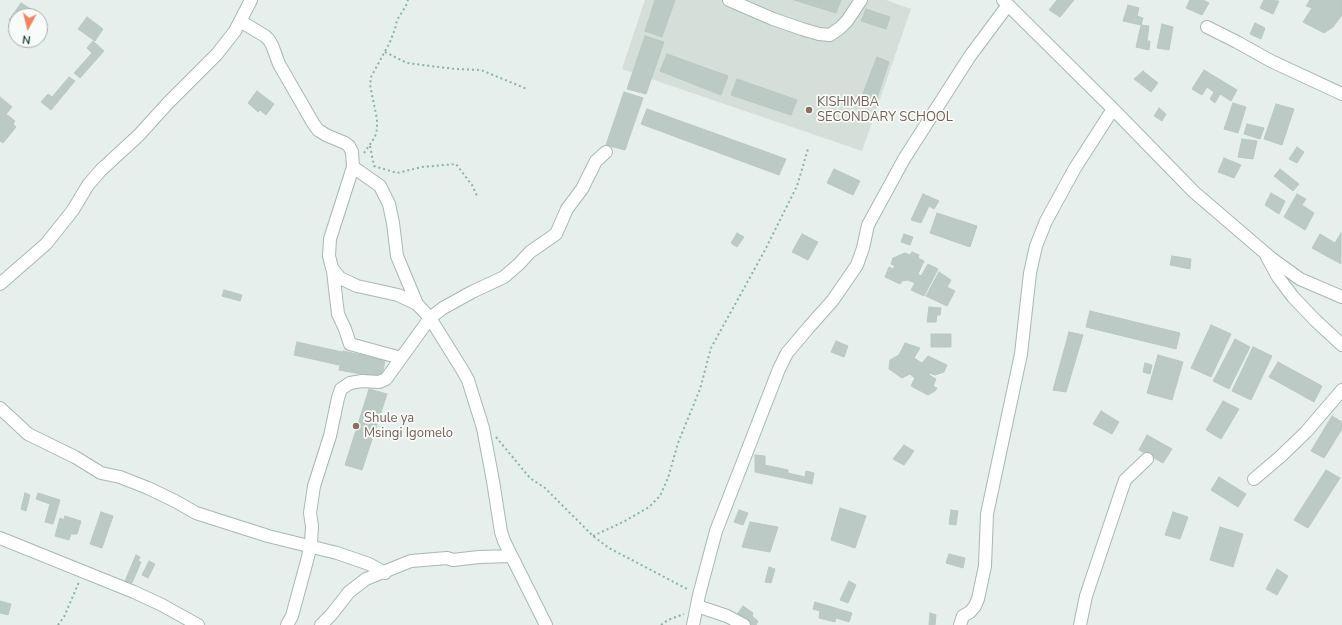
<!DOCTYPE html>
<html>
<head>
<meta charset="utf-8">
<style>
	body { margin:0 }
	#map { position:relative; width:1342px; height:625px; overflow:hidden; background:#e6efeb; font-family:"Nunito Sans",sans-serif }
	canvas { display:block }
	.north { position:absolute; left:8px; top:8px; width:40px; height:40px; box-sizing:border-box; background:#f7fbf9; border:1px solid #a3b1ad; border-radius:50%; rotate:187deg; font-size:11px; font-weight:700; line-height:16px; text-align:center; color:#24423a }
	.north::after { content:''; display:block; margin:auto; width:14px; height:18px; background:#f4845f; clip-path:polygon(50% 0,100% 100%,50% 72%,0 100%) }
</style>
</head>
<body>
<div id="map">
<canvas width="1342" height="625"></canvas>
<div class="north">N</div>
</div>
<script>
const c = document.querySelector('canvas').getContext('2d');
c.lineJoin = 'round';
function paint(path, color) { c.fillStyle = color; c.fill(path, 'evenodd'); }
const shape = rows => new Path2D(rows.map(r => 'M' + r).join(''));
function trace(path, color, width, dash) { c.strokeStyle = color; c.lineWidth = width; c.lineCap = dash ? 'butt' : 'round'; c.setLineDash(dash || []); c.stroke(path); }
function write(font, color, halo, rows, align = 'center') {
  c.font = font + ' "Nunito Sans",sans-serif'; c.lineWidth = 3.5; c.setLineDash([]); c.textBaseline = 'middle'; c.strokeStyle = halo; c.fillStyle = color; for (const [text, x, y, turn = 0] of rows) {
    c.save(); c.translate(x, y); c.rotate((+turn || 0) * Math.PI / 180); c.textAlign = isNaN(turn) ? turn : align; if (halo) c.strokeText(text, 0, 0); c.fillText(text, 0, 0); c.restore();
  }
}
const built = shape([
	[645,0,886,0,911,9,862,151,622,69]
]);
const building = shape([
	[655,0,675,0,662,37,645,31,655,0],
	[794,0,841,0,836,13,794,0],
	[1057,0,1074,0,1060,17,1049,10,1057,0],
	[1190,0,1203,0,1209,3,1202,15,1186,8,1190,0],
	[1264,0,1279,1,1273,14,1260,8,1264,0],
	[1310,0,1342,0,1342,15,1333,27,1324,33,1303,22,1312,8,1306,6,1310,0],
	[21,3,39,14,38,16,16,16,16,25,9,20,21,3],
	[1128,5,1139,8,1137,16,1143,18,1141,25,1123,21,1128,5],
	[866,9,890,17,886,29,861,21,866,9],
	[87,17,103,29,95,41,78,29,87,17],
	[1255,23,1265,28,1261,39,1250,34,1255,23],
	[1162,24,1173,27,1169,50,1157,48,1162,24],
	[1141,25,1149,26,1147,41,1150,41,1149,50,1136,47,1141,25],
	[645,36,664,42,646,94,627,89,645,36],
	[93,41,104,51,80,78,74,73,92,53,87,48,93,41],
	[667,54,728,76,721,95,660,71,667,54],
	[877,57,889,62,876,101,862,96,877,57],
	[1204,70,1237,90,1231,101,1220,94,1215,103,1210,99,1214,92,1207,87,1202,95,1192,89,1204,70],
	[1143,71,1158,83,1151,92,1134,79,1143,71],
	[69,77,75,81,51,110,41,102,48,94,52,97,69,77],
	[737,79,797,100,791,115,731,95,737,79],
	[257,91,274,104,266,115,260,110,258,112,248,103,257,91],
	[624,92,643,98,625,150,606,145,624,92],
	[0,97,12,107,6,114,15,121,13,124,16,127,3,143,0,141,0,97],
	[1233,103,1246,107,1238,133,1224,129,1233,103],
	[1276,104,1294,109,1282,145,1264,139,1276,104],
	[1159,108,1166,114,1162,121,1154,116,1159,108],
	[647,109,786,159,779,175,641,124,647,109],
	[1247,124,1264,128,1260,139,1244,134,1247,124],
	[1242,139,1257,141,1253,159,1238,157,1242,139],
	[1297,147,1304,152,1297,163,1289,159,1297,147],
	[1224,158,1241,165,1234,178,1218,172,1224,158],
	[834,169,860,181,853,195,827,183,834,169],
	[1280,169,1299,184,1293,191,1274,176,1280,169],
	[1271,193,1285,201,1279,214,1265,205,1271,193],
	[923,194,939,201,934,209,929,206,921,223,911,220,923,194],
	[1297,194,1306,199,1302,205,1314,213,1305,230,1284,217,1297,194],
	[937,213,977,226,970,247,930,233,937,213],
	[737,233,744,237,737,247,731,243,737,233],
	[1341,233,1341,264,1312,248,1320,234,1335,243,1341,233],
	[802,234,818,242,808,260,792,252,802,234],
	[904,234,913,237,910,245,901,242,904,234],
	[912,252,919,255,918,258,924,261,918,274,921,276,928,264,938,269,924,296,911,290,915,283,908,280,902,281,900,284,885,277,889,267,893,269,895,266,891,264,893,258,905,253,910,255,912,252],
	[1172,256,1191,259,1190,269,1170,265,1172,256],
	[939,272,951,280,947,287,955,291,947,306,926,296,939,272],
	[224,290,242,295,240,301,222,296,224,290],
	[929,307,941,308,940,315,937,315,936,322,927,322,929,307],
	[1090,311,1180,333,1176,349,1086,327,1090,311],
	[1211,325,1231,334,1211,377,1191,368,1211,325],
	[1069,332,1083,335,1066,392,1053,390,1069,332],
	[931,334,951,334,951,347,931,347,931,334],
	[1235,339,1250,347,1229,389,1213,381,1235,339],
	[836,341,848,346,844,357,831,352,836,341],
	[297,342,342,352,339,365,294,355,297,342],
	[905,343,920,348,914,358,922,363,928,356,947,365,944,372,935,375,930,373,929,375,936,379,933,386,937,388,935,391,928,395,911,386,915,378,910,374,902,378,889,369,890,360,899,355,905,343],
	[1253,347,1272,356,1251,400,1232,391,1253,347],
	[343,351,385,360,382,378,339,370,343,351],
	[1158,355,1183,362,1172,400,1147,393,1158,355],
	[1278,362,1322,386,1314,402,1269,377,1278,362],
	[1145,363,1152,365,1150,374,1143,372,1145,363],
	[369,389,387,394,362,470,345,465,369,389],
	[1223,401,1239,409,1221,439,1206,430,1223,401],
	[1101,411,1119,422,1112,434,1093,424,1101,411],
	[1332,416,1342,422,1342,429,1324,458,1311,451,1332,416],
	[1147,435,1172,449,1163,463,1139,450,1147,435],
	[904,445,914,451,904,465,893,459,904,445],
	[755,455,765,456,765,465,788,470,788,473,805,477,806,471,814,473,812,484,755,472,755,455],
	[1326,470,1340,478,1308,528,1294,520,1326,470],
	[1219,477,1246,494,1238,507,1211,490,1219,477],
	[25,493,30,495,26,511,21,509,25,493],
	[38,493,60,500,53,524,45,522,50,504,36,499,38,493],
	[840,508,866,516,855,548,831,540,840,508],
	[739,510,748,513,743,525,734,522,739,510],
	[951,510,958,511,956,525,949,524,951,510],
	[101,512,113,516,102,548,90,544,101,512],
	[1173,512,1188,517,1180,539,1165,535,1173,512],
	[65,516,81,521,77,534,71,534,69,540,55,536,60,518,64,520,65,516],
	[750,522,778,527,770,552,742,547,750,522],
	[1220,527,1243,534,1233,567,1210,560,1220,527],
	[949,554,965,558,963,568,946,563,949,554],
	[136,555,140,557,138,561,141,562,132,583,125,581,136,555],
	[149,561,155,564,148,578,142,575,149,561],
	[769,567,775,569,771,583,765,582,769,567],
	[1277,569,1288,576,1277,595,1266,589,1277,569],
	[849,581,856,585,848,603,840,600,849,581],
	[0,601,11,604,8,615,0,613,0,601],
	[815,602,852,613,849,622,836,618,835,622,819,618,820,611,813,609,815,602],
	[743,606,753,613,752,616,758,621,756,625,751,625,736,616,743,606],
	[930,613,936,615,935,625,929,625,930,613]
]);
const path = shape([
	[385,52,407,63,455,69,481,70,527,89],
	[370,146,374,166,397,173,422,167,456,164,472,185,477,196],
	[364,153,375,137,377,129,377,119,370,85,371,77,390,42,395,29,397,20,406,6,408,0],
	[496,437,530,478,545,488,593,536,609,548,689,590],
	[593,536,623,522,649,507,660,496,668,478,678,443,700,389,711,348,765,250,797,186,808,149],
	[58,625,64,617,79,582],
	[661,625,668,620,684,614]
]);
const minor = shape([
	[729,0,773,19,802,29,819,34,830,35,840,28,847,21,861,0],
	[1003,0,1113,109,1194,192,1271,258,1300,279,1342,297],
	[240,21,265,36,269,40,272,45,279,64,313,123,318,130,326,135,345,143,349,146,352,152,353,167,330,239,329,256,332,268,340,278,357,286,398,295,417,304,430,318,463,371,468,380,483,428,493,481,501,532,504,541,546,625],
	[1207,27,1237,42,1271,61,1342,94],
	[353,167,380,186,389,204,393,223,397,256,417,304],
	[1267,257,1278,277,1293,297,1315,320,1342,345],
	[333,271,338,314,345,329,350,344,401,358],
	[0,284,46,244,73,210,88,185,101,170,139,135,168,103,217,54,235,31,251,0],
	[0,408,28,434,75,457,101,473,120,477,148,488,175,501,196,513,268,536,337,553,369,564,385,573],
	[1254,479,1280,457,1306,432,1342,390],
	[0,538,134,592,162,605,198,625],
	[697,606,727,616,744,625],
	[287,625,292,616,308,557,311,543,312,526,310,513,314,486,330,436,338,398,341,389,350,383,362,381,379,382,386,379,430,318,443,308,472,292,504,277,519,264,530,252,556,234,567,209,582,189,596,161,606,152],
	[321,625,331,615,349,592,366,579,411,561,447,558,453,560,479,557,511,556],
	[693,625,699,595,716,531,779,369,787,353,809,327,833,300,857,265,863,248,868,225,904,159,970,56,1008,5],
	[960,625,963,616,970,612,975,606,978,599,985,566,987,514,1021,354,1030,273,1036,246,1046,221,1075,168,1113,109],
	[1080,625,1086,596,1125,480,1147,459]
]);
const markers = [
	[809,110,4,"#8d6e63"],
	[356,426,4,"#8d6e63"]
];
const educationNames = [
	["KISHIMBA",817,103],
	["SECONDARY SCHOOL",817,118],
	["Shule ya",364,419],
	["Msingi Igomelo",364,434]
];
paint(built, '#d4dfda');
paint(building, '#bbcac4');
trace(building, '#b8c9c2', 1);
trace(minor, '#a8b8b2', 14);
trace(path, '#86b3a5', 2, [2, 3]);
trace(minor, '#fff', 12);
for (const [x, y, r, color] of markers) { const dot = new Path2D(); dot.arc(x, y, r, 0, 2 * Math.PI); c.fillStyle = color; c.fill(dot); trace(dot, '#f7fbf9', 1.5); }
write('13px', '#785e54', '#f7fbf9', educationNames, 'left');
</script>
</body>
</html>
